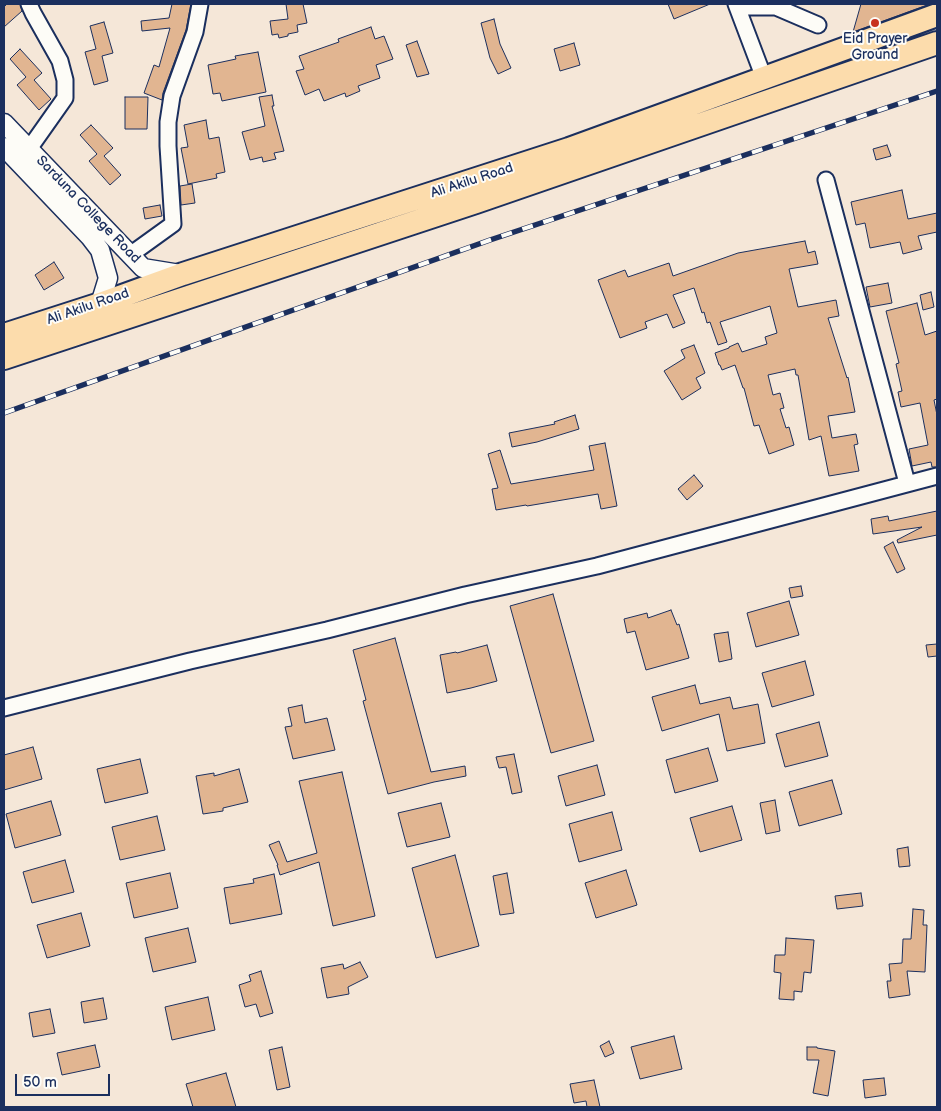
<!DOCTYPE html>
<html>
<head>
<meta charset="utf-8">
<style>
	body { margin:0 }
	#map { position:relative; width:941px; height:1111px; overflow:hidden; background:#f5e7d8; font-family:"Balsamiq Sans",sans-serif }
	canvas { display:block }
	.frame { position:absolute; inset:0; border:5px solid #1b2f5e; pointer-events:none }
	.scale { position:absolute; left:15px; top:1074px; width:95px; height:22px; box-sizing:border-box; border:2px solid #1b2f5e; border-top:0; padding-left:6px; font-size:15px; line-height:18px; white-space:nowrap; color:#1b2f5e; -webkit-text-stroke:4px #fdfcf7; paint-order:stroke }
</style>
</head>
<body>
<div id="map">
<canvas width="941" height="1111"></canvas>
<div class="frame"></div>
<div class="scale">50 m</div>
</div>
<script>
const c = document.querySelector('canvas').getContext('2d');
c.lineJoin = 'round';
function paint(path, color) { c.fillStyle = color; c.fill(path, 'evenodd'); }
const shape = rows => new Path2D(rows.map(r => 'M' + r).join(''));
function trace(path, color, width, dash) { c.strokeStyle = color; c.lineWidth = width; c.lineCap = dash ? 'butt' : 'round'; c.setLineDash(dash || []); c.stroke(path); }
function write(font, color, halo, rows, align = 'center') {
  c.font = font + ' "Balsamiq Sans",sans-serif'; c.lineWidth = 4; c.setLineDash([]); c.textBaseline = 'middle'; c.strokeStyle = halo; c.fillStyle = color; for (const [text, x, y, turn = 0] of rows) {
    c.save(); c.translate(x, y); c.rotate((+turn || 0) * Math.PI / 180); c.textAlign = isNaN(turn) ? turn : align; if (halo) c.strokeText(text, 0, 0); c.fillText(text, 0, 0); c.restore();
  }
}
const building = shape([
	[7,4,20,4,22,11,4,27,4,7,7,4],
	[172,4,191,4,186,30,163,93,162,100,144,93,154,65,159,67,170,28,142,31,141,21,169,18,172,4],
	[286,4,303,4,307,23,297,25,298,32,288,34,288,36,279,38,278,34,272,35,270,21,288,19,286,4],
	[668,4,710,4,674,19,668,4],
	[861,4,930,4,853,32,861,4],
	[494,19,500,44,511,68,498,74,490,58,481,23,494,19],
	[104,22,113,53,102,56,108,81,94,85,85,52,96,49,90,26,104,22],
	[371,27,375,39,384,36,393,59,376,65,380,78,358,86,360,91,346,97,345,93,324,101,319,89,305,95,296,71,304,69,299,56,339,42,338,39,371,27],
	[417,41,429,74,417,77,406,45,417,41],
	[574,43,580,65,560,71,554,49,574,43],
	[20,49,42,73,34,80,51,99,39,110,17,85,26,77,10,59,20,49],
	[258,52,266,92,222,101,220,93,213,94,208,65,236,59,235,56,258,52],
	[272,95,274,106,272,106,284,151,274,153,276,159,263,162,262,157,250,160,242,132,265,126,259,97,272,95],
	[125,97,148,97,147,129,125,129,125,97],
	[206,120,209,139,219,137,225,172,216,174,217,178,188,184,181,148,188,147,184,125,206,120],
	[91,125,113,148,104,156,121,175,110,185,89,161,97,154,80,135,91,125],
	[887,145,891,156,876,160,873,149,887,145],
	[192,184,195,203,181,205,180,186,192,184],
	[902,190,908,219,937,213,937,232,918,236,922,249,903,254,900,242,870,248,865,223,856,225,851,202,902,190],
	[160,205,162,216,145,219,143,208,160,205],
	[805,241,808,253,815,251,818,264,789,269,798,307,836,300,839,316,828,318,847,378,848,377,855,412,828,416,832,438,856,434,858,444,854,445,859,471,829,476,821,436,809,440,798,375,796,375,795,369,768,375,773,395,780,393,784,408,780,409,786,428,789,427,794,445,769,454,759,425,754,426,744,388,743,388,735,365,722,370,720,365,719,365,715,353,729,348,729,347,738,343,742,352,767,344,765,337,777,333,770,306,720,322,727,342,718,345,710,322,707,323,704,312,702,313,694,288,673,295,685,323,673,328,667,314,645,322,647,328,620,338,598,280,625,270,628,277,669,263,673,276,738,253,805,241],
	[54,262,64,278,44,290,35,275,54,262],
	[888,283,892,303,870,307,866,287,888,283],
	[931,292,934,307,923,310,920,295,931,292],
	[917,303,925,335,937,331,937,399,934,400,937,415,937,467,932,467,931,462,912,466,909,449,928,445,920,403,901,407,898,392,902,391,896,364,899,363,886,311,917,303],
	[694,345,705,373,696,378,701,388,682,400,664,371,685,358,681,350,694,345],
	[575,415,579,429,537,442,512,447,509,433,555,424,554,422,575,415],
	[605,443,617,506,601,509,598,494,527,506,526,505,496,510,492,489,498,488,488,454,500,450,511,484,594,470,589,446,605,443],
	[694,475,703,486,687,500,678,489,694,475],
	[937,511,937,535,898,543,897,540,922,527,873,534,871,519,888,516,889,521,937,511],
	[893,542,905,569,897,573,884,547,893,542],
	[801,586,803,596,791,598,789,588,801,586],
	[553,594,594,741,551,753,510,606,553,594],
	[789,601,799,635,756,647,747,613,789,601],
	[671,610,677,625,679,624,689,658,646,670,635,631,627,633,624,619,647,613,648,618,671,610],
	[728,632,732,659,719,662,714,634,728,632],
	[395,638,431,772,465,766,466,776,434,782,388,794,363,701,366,700,353,650,395,638],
	[937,644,937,656,928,657,926,645,937,644],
	[487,645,497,681,471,688,447,693,440,655,456,652,457,653,487,645],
	[805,661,814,695,772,707,762,673,805,661],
	[695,685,700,704,730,697,733,709,758,704,765,743,727,751,719,714,662,731,652,697,695,685],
	[302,705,305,723,327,718,335,750,293,759,285,727,292,726,288,708,302,705],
	[819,722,828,756,785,767,776,734,819,722],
	[33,747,42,779,4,790,4,755,33,747],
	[708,748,718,781,675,793,666,760,708,748],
	[514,754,522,792,512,794,506,767,499,768,496,757,514,754],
	[140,759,148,793,105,803,97,769,140,759],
	[597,765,605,795,566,806,558,776,597,765],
	[239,769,248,802,223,808,223,811,203,814,196,776,214,773,214,776,239,769],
	[342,772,375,916,333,926,319,862,280,875,277,865,278,865,269,845,279,841,287,862,317,853,299,781,342,772],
	[832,780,842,814,799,826,789,792,832,780],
	[775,800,780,831,766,834,760,803,775,800],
	[51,801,61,835,15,848,6,814,51,801],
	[441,803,450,837,407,847,398,813,441,803],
	[732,806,742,840,700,852,690,818,732,806],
	[612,812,622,850,579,862,569,824,612,812],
	[157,816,165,850,120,860,112,827,157,816],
	[908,847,910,866,899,867,897,849,908,847],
	[455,855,479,946,436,958,412,868,455,855],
	[65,860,74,892,32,903,23,872,65,860],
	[626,870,637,905,596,918,585,883,626,870],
	[170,873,178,908,134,918,126,883,170,873],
	[507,873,514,913,500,915,493,876,507,873],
	[274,874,282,914,230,924,224,888,254,883,253,879,274,874],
	[861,893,863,906,837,909,835,896,861,893],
	[913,909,924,910,923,925,927,925,925,972,907,971,910,995,889,998,887,981,891,981,889,964,902,963,903,939,911,939,913,909],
	[81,913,90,946,47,958,37,925,81,913],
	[188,928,196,962,153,972,145,938,188,928],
	[786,938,814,940,811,973,804,972,802,992,794,991,794,1000,779,999,781,973,774,972,775,955,785,955,786,938],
	[360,962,368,977,348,987,349,994,327,998,321,968,343,964,344,969,360,962],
	[261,971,273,1013,260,1017,256,1004,245,1007,239,985,251,981,249,975,261,971],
	[208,997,215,1030,172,1040,165,1007,208,997],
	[103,998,107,1019,84,1023,81,1002,103,998],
	[50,1009,55,1033,33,1037,29,1013,50,1009],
	[674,1036,682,1069,640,1079,631,1047,674,1036],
	[609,1041,614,1053,605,1057,600,1046,609,1041],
	[95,1045,100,1067,62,1075,57,1053,95,1045],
	[282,1047,290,1087,277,1090,269,1050,282,1047],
	[807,1047,817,1047,817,1048,835,1051,828,1096,813,1093,819,1060,807,1060,807,1047],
	[226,1073,236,1107,193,1107,186,1084,226,1073],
	[884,1078,886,1095,865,1098,863,1080,884,1078],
	[594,1080,600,1107,587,1107,586,1101,574,1103,570,1084,594,1080]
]);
const minor = shape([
	[736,4,764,78],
	[738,7,776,7,818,25],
	[29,149,65,98,65,80,60,61,33,13,29,4],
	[826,180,907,483],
	[130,255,173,224,168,146,168,122,172,96,195,32,200,4],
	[4,708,190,661,327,630,465,595,597,566,937,476]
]);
const tertiary = shape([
	[4,123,143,268,180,274],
	[4,147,90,237,100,250,108,278,100,304]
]);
const primary = shape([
	[4,335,100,304,183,274,569,149,937,15],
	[4,358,476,202,937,43]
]);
const rail = shape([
	[4,413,490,240,937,91]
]);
const markers = [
	[875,23,5,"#c8321e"]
];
const poiNames = [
	["Eid Prayer",875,39],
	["Ground",875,55]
];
const streetNames = [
	["Ali Akilu Road",472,181,-18],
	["Sarduna College Road",88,210,46],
	["Ali Akilu Road",88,307,-19]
];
paint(building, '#e1b591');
trace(building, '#1b2f5e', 1);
trace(minor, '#1b2f5e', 19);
trace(tertiary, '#1b2f5e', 21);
trace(primary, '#1b2f5e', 26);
trace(minor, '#fdfcf7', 15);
trace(tertiary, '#fdfcf7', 18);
trace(primary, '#fcdcac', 22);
trace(rail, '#1b2f5e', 5.5);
trace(rail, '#fdfcf7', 4, [11]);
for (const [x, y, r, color] of markers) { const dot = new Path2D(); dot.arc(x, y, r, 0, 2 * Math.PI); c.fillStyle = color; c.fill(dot); trace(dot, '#fdfcf7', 2); }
write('14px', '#1b2f5e', '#fdfcf7', poiNames);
write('14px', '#1b2f5e', '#fdfcf7', streetNames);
</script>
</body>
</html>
